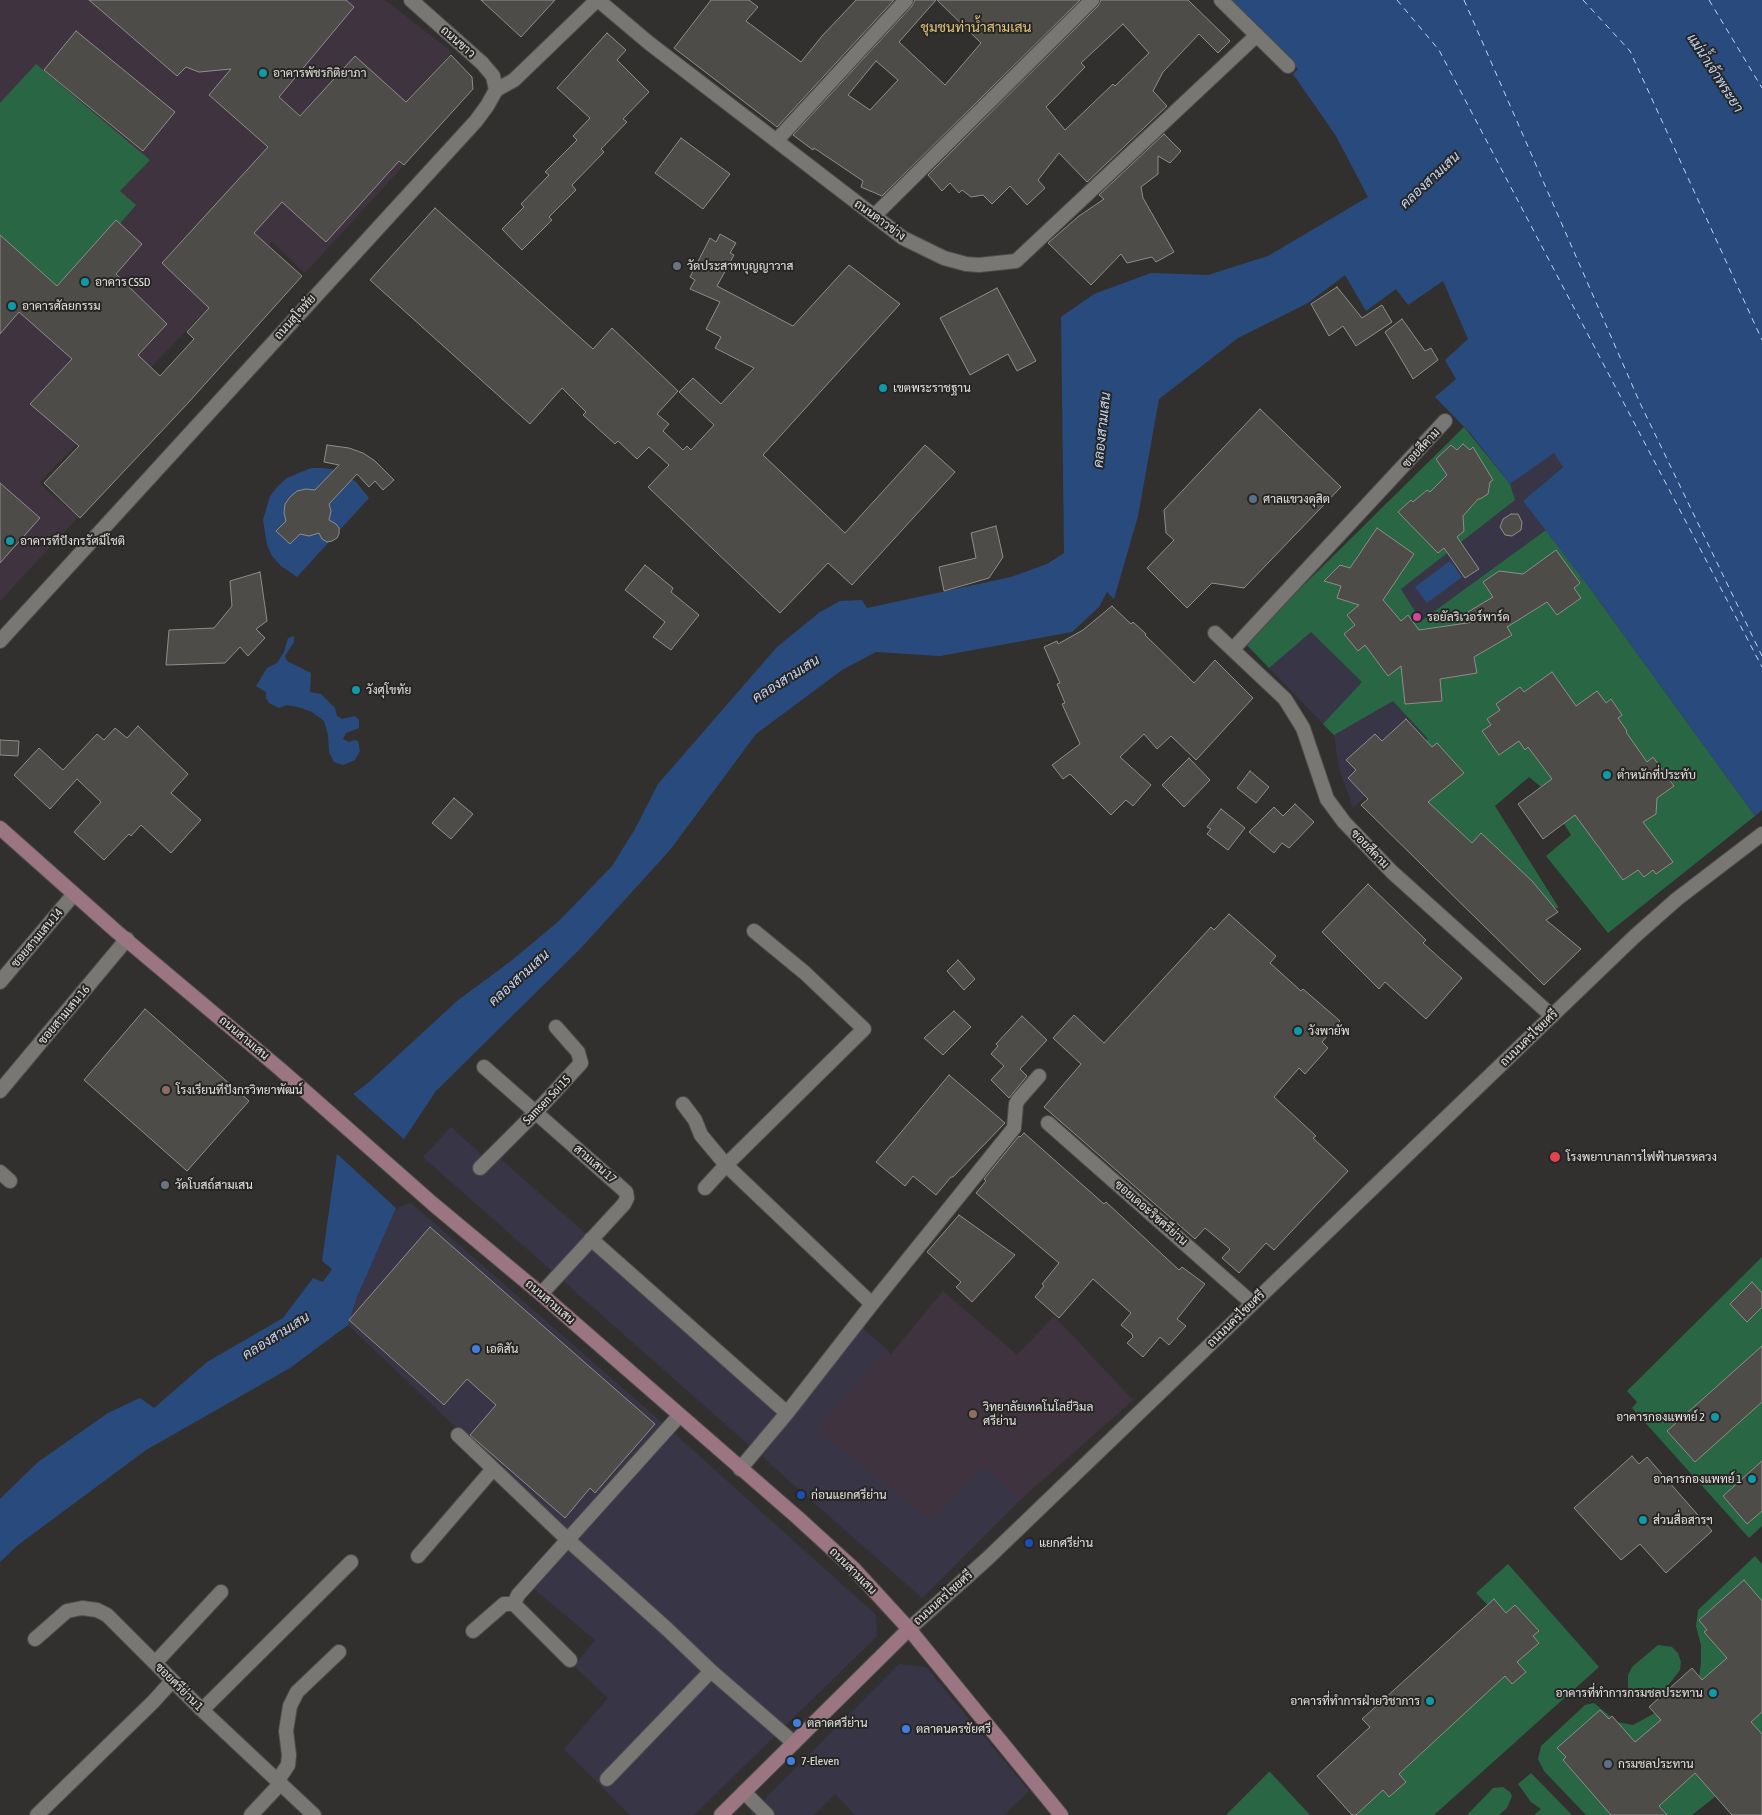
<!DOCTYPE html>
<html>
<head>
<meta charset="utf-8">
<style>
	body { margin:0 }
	canvas { display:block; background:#31302e }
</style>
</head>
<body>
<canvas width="1762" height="1815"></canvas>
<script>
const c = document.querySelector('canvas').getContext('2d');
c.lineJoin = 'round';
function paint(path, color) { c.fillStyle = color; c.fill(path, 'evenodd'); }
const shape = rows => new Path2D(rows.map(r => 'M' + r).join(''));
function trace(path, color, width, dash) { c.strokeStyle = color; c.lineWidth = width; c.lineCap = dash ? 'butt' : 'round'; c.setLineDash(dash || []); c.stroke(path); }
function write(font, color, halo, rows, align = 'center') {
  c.font = font + ' "Asap Condensed",Sarabun,sans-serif'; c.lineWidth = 4; c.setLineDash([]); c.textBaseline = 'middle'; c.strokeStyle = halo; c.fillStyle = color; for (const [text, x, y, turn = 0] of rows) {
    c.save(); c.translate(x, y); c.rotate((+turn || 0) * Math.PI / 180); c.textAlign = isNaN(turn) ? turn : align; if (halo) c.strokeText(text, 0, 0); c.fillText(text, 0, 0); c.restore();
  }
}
const commercial = shape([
	[1464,427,1510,484,1554,452,1563,466,1523,501,1592,591,1353,808,1339,768,1334,735,1245,643],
	[451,1127,484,1157,490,1150,793,1414,861,1327,886,1349,816,1429,985,1465,1020,1500,922,1598,423,1157],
	[411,1203,675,1434,876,1615,877,1636,694,1815,630,1815,564,1749,608,1698,574,1666,595,1640,534,1589,576,1541,348,1325,355,1299,396,1208],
	[899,1664,926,1667,1029,1791,1004,1815,855,1815,835,1794,814,1815,749,1815]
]);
const education = shape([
	[0,0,385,0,452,52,372,137,403,166,305,273,272,242,39,483,78,517,0,601],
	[943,1291,1017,1355,1054,1316,1133,1400,1020,1500,985,1465,931,1520,816,1429,886,1349,891,1354]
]);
const green = shape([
	[36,64,150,160,120,191,136,205,52,303,0,258,0,103],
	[1464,427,1510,484,1515,500,1401,589,1421,621,1546,530,1592,591,1755,816,1608,933,1546,856,1571,835,1541,787,1529,777,1495,806,1559,908,1532,906,1382,781,1428,739,1393,701,1334,735,1323,724,1362,682,1311,632,1269,668,1245,643],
	[1762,1257,1762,1526,1749,1538,1632,1408,1637,1402,1627,1391],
	[1755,1556,1762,1564,1762,1643,1624,1815,1586,1815,1544,1771,1538,1759,1541,1746,1585,1705,1594,1703,1617,1722,1633,1725,1655,1713,1699,1676,1701,1664,1701,1645,1696,1626,1698,1610],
	[1508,1564,1599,1667,1434,1815,1356,1815,1525,1643,1476,1593],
	[1658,1645,1672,1647,1678,1653,1681,1662,1680,1670,1666,1688,1655,1695,1644,1697,1633,1695,1628,1688,1628,1675,1632,1667],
	[1762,1712,1762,1760,1692,1815,1667,1815,1659,1806],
	[1269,1771,1310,1815,1226,1815,1269,1772],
	[1531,1773,1572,1815,1534,1815,1541,1809,1531,1802,1518,1784],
	[1503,1787,1510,1792,1512,1796,1507,1808,1499,1815,1467,1815,1493,1788]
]);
const water = shape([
	[1229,0,1762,0,1762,810,1755,816,1592,591,1523,501,1563,467,1554,453,1510,484,1470,433,1435,397,1456,379,1445,360,1468,339,1443,281,1408,305,1396,289,1366,311,1345,275,1308,303,1238,338,1159,399,1138,516,1114,599,1107,592,1099,607,1072,632,940,656,876,652,842,670,756,734,670,850,580,949,436,1091,404,1139,396,1208,356,1299,348,1325,290,1368,146,1450,18,1545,0,1562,0,1499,38,1462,108,1413,140,1398,154,1408,207,1362,283,1318,313,1278,323,1282,332,1269,322,1261,337,1154,349,1097,368,1083,457,1001,511,961,559,921,612,866,635,829,658,784,777,647,820,612,840,601,862,600,867,608,1011,577,1047,564,1064,553,1061,317,1094,294,1151,273,1208,275,1268,256,1368,197,1336,136,1293,74,1298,69],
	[311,468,323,468,336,470,347,475,357,483,369,498,297,577,281,566,272,556,267,545,263,520,270,496,278,486,287,478],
	[1450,561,1462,577,1427,603,1415,587],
	[294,636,294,642,285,656,287,661,311,673,310,692,321,694,335,708,337,716,342,719,355,716,359,720,359,728,346,733,343,739,349,742,354,740,358,741,360,751,355,760,343,765,334,762,329,752,328,735,324,721,312,712,298,707,287,705,279,708,269,703,266,698,266,692,256,686,267,668,277,663,284,652,288,638]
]);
const pier = shape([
	[351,1092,407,1142,398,1210,335,1152,346,1096]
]);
const ferry = shape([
	[1397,0,1439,50,1762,667],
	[1464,0,1640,403,1762,656],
	[1583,0,1630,51,1762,340],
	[1709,0,1762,88]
]);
const building = shape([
	[89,0,346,0,354,7,279,97,300,116,355,56,406,102,451,55,472,77,473,89,404,165,399,161,326,242,282,202,254,233,302,276,188,403,80,518,44,483,79,446,30,404,72,359,19,312,0,334,0,235,57,286,116,220,142,244,116,274,167,324,138,355,160,376,194,339,187,332,209,308,162,263,268,147,209,95,231,69,199,72,186,67,177,76,89,0],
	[481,0,555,0,521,37,481,0],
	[711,0,749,0,758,7,746,21,801,62,822,36,856,0,894,0,777,127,674,48,711,0],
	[915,0,936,0,899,42,945,85,981,43,937,0,1080,0,882,196,861,187,863,181,814,148,813,150,793,135,912,6,915,0],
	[876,61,898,80,870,110,848,95,876,61],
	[1101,0,1188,0,1230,41,1218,53,1199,34,1163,72,1153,91,1167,106,1087,182,1059,153,1038,180,1045,188,1027,205,1010,186,992,204,983,195,971,197,962,190,959,193,950,183,942,191,928,175,1098,6,1101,0],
	[1123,24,1149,53,1115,86,1113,84,1065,130,1046,107,1085,67,1081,63,1123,24],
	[76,31,175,112,143,151,44,70,76,31],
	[607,33,626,50,617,60,649,92,623,119,627,122,601,149,604,152,572,185,576,190,549,217,552,220,522,250,502,229,524,207,521,204,549,175,545,172,577,140,573,136,590,118,557,88,607,33],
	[1164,134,1181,151,1170,163,1158,156,1158,174,1141,187,1143,198,1174,252,1156,262,1152,257,1127,263,1121,254,1091,285,1048,243,1079,216,1104,199,1099,195,1164,134],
	[681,138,730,174,703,209,655,173,681,138],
	[435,208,593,349,612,328,678,391,657,414,669,424,663,431,683,450,687,446,691,450,714,425,679,392,693,378,721,404,754,368,715,348,721,337,706,329,720,302,690,289,695,280,690,277,710,238,716,242,720,234,736,243,730,253,734,255,717,286,793,326,849,265,900,304,763,455,845,533,925,445,955,472,852,585,828,563,780,613,648,487,669,465,649,447,637,459,618,441,615,444,583,415,586,412,562,388,530,424,370,280,435,208],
	[1337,287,1362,318,1382,305,1392,322,1356,346,1343,326,1329,336,1311,304,1337,287],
	[997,288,1036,361,1017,371,1008,354,970,375,940,318,997,288],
	[1402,319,1425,351,1431,348,1438,360,1413,379,1385,332,1402,319],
	[1260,409,1341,487,1244,588,1212,583,1187,608,1147,568,1174,540,1166,533,1164,510,1260,409],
	[1463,444,1470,450,1473,447,1493,480,1490,482,1488,494,1480,499,1478,499,1463,516,1464,531,1457,537,1479,569,1465,578,1444,548,1438,553,1398,512,1411,500,1413,502,1427,490,1430,492,1447,475,1436,459,1451,445,1457,450,1463,444],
	[327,445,349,448,363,453,375,461,394,480,383,490,375,481,369,487,357,474,329,504,331,511,329,520,336,524,339,528,339,534,337,538,332,541,327,542,322,539,319,533,309,536,300,534,290,544,276,531,286,521,284,513,285,504,290,497,297,491,306,489,315,490,339,465,324,462,327,445],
	[0,483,40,518,0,563,0,483],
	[1511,514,1518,514,1522,522,1521,530,1512,536,1505,535,1500,527,1503,519,1511,514],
	[996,526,1003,557,989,578,944,591,939,567,976,558,971,533,996,526],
	[1377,528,1414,554,1383,600,1401,621,1408,615,1419,630,1474,622,1468,612,1493,597,1483,582,1499,571,1523,574,1556,550,1580,583,1574,588,1581,598,1557,615,1547,602,1507,627,1512,635,1474,657,1477,673,1440,679,1442,701,1405,704,1401,666,1388,676,1365,645,1358,651,1344,634,1355,625,1347,615,1359,605,1337,598,1341,586,1324,581,1340,565,1350,568,1377,528],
	[645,565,673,588,671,592,699,615,671,650,653,637,665,622,625,590,645,565],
	[260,572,267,621,256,629,265,638,248,656,240,647,225,663,166,665,169,630,214,628,232,606,230,581,260,572],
	[1112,606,1131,624,1133,622,1146,634,1145,635,1194,683,1215,660,1253,698,1196,760,1171,736,1157,749,1144,734,1120,757,1151,785,1133,806,1126,800,1111,815,1070,774,1063,779,1052,765,1080,744,1062,704,1065,703,1057,684,1060,683,1044,647,1057,641,1058,644,1083,630,1112,606],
	[1552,672,1576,706,1597,691,1606,703,1611,699,1622,715,1618,718,1627,731,1626,732,1647,762,1653,757,1674,786,1657,798,1656,814,1643,822,1673,862,1656,874,1653,870,1644,877,1638,870,1623,880,1575,815,1543,839,1518,804,1552,779,1528,747,1525,750,1519,741,1499,755,1482,731,1491,725,1487,719,1500,710,1496,704,1520,687,1524,692,1552,672],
	[1406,719,1432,747,1437,743,1464,773,1428,802,1472,843,1481,833,1532,881,1558,912,1546,920,1581,949,1544,985,1361,805,1368,799,1348,778,1356,770,1346,760,1375,734,1382,741,1406,719],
	[138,726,188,774,171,793,201,820,171,853,141,825,131,836,129,834,104,860,74,832,101,802,77,779,50,809,14,775,39,748,63,770,97,734,104,740,115,728,127,738,138,726],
	[0,740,19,741,18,756,0,755,0,740],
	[1189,758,1210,780,1184,807,1162,785,1189,758],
	[1250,771,1269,787,1256,803,1237,788,1250,771],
	[454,798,473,814,451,839,432,823,454,798],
	[1295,804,1314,822,1289,848,1282,843,1274,853,1249,832,1274,807,1283,816,1295,804],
	[1221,809,1245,828,1228,850,1207,834,1211,829,1207,827,1221,809],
	[1368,884,1426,940,1423,943,1462,978,1426,1019,1385,982,1379,989,1322,932,1368,884],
	[1229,914,1276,956,1270,963,1301,991,1303,989,1340,1021,1322,1042,1328,1048,1305,1074,1299,1068,1274,1097,1316,1136,1313,1138,1348,1171,1274,1250,1266,1243,1239,1273,1222,1258,1230,1249,1205,1228,1195,1239,1044,1107,1081,1064,1053,1038,1074,1015,1104,1043,1211,927,1214,930,1229,914],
	[958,960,975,979,964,990,947,971,958,960],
	[145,1009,249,1101,187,1171,84,1080,145,1009],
	[954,1011,971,1027,943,1055,924,1038,954,1011],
	[1022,1016,1047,1040,1020,1069,1027,1076,1009,1098,991,1080,1004,1066,991,1054,998,1046,996,1044,1022,1016],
	[949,1075,1005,1123,953,1177,951,1177,936,1195,913,1176,905,1186,876,1162,949,1075],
	[1024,1133,1104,1204,1106,1202,1179,1270,1182,1267,1205,1284,1177,1319,1186,1326,1169,1345,1160,1337,1143,1357,1127,1343,1133,1337,1132,1334,1121,1325,1131,1313,1093,1279,1059,1318,1035,1297,1044,1286,1042,1284,1059,1263,976,1193,986,1181,984,1179,1019,1136,1020,1137,1024,1133],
	[959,1215,1015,1255,972,1302,956,1287,961,1282,927,1252,959,1215],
	[430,1227,655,1424,595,1493,590,1488,565,1518,470,1435,496,1405,467,1379,444,1405,349,1320,430,1227],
	[1752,1282,1762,1293,1762,1307,1747,1322,1730,1304,1752,1282],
	[1762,1346,1762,1402,1695,1462,1667,1431,1762,1346],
	[1632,1456,1639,1464,1647,1457,1712,1531,1666,1573,1640,1544,1621,1560,1574,1508,1632,1456],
	[1762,1461,1762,1511,1747,1524,1723,1496,1762,1461],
	[1744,1580,1762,1601,1762,1712,1751,1722,1762,1734,1762,1815,1732,1815,1695,1773,1659,1806,1667,1815,1611,1815,1563,1760,1566,1757,1557,1748,1600,1710,1609,1719,1612,1716,1635,1742,1661,1720,1649,1707,1692,1668,1702,1680,1727,1658,1704,1632,1707,1630,1699,1620,1744,1580],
	[1494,1599,1506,1613,1515,1605,1539,1631,1533,1636,1539,1643,1517,1662,1526,1672,1512,1684,1505,1676,1399,1774,1406,1782,1389,1797,1383,1790,1356,1815,1352,1815,1317,1776,1370,1727,1362,1719,1494,1599]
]);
const minor = shape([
	[598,0,649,43,903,238,944,258,966,264,979,265,1016,261,1257,35],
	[1221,0,1288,66],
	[496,90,514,80,597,0],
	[777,140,906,0],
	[874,216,1092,0],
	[1215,633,1285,699,1303,728,1327,799,1344,822,1392,872,1552,1016],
	[1233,649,1445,421],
	[0,982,74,894],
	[484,1067,626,1192,627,1198,624,1204,541,1294],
	[0,1091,127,939],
	[683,1104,695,1120,701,1135,726,1165,872,1304],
	[1048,1123,1252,1303],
	[480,1168,536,1112,581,1063,578,1052,556,1027],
	[0,1172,10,1181],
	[705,1188,726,1165,864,1029,805,973,754,931],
	[591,1239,787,1413],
	[458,1435,568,1540,667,1629,711,1671,794,1743],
	[740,1469,787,1413,872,1304,1014,1128,1016,1104,1018,1100,1039,1076],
	[418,1556,493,1469],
	[473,1631,504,1604,514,1604],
	[35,1639,67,1611,82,1608,97,1610,107,1615,202,1710,314,1815],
	[570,1660,514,1604,518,1595,679,1416],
	[155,1663,221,1592],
	[202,1710,351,1562],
	[607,1779,711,1671],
	[278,1780,288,1765,289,1755,286,1731,290,1706,297,1692,339,1652],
	[744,1792,767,1815],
	[37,1815,153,1702,172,1681],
	[251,1815,281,1783]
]);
const tertiary = shape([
	[0,641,476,121,487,106,496,90,493,76,482,63,411,0],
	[909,1629,987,1559,1635,936,1677,899,1762,834]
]);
const secondary = shape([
	[0,828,117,932,280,1069,433,1204,541,1294,797,1517,854,1569,909,1629,1061,1815],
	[721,1815,909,1629]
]);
const markers = [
	[263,73,5,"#0f9aa8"],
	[677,266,5,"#6b7280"],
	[85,282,5,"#0f9aa8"],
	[12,306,5,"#0f9aa8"],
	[883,388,5,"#0f9aa8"],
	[1253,499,5,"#5c6f8a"],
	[10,541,5,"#0f9aa8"],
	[1417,617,5,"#d1479c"],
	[356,690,5,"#0f9aa8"],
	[1607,775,5,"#0f9aa8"],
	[1298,1031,5,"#0f9aa8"],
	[166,1090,5,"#8d6e63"],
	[1555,1157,6,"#e0444e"],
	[165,1185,5,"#6b7280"],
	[476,1349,5,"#3f7fe0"],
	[973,1414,5,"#8d6e63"],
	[1715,1417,5,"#0f9aa8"],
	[1752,1479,5,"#0f9aa8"],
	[801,1495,5,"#1a4fb4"],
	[1643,1520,5,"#0f9aa8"],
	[1029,1543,5,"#1a4fb4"],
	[1713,1693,5,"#0f9aa8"],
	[1430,1701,5,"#0f9aa8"],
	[797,1723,5,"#3f7fe0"],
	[906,1729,5,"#3f7fe0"],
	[791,1761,5,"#3f7fe0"],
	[1608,1764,5,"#5c6f8a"]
];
const streetNames = [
	["ถนนขาว",458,42,41],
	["ถนนดาวข่าง",880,220,36],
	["ถนนสุโขทัย",295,317,-48],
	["ซอยสีคาม",1421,448,-47],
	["ซอยสีคาม",1370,849,46],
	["ซอยสามเสน 14",37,938,-50],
	["ซอยสามเสน 16",64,1015,-50],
	["ถนนสามเสน",244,1038,40],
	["ถนนนครไชยศรี",1529,1038,-44],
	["Samsen Soi 15",547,1100,-46],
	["สามเสน 17",595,1164,41],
	["ซอยเดอะริชศรีย่าน",1151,1213,41],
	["ถนนสามเสน",550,1302,41],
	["ถนนนครไชยศรี",1236,1319,-44],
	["ถนนสามเสน",853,1571,45],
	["ถนนนครไชยศรี",943,1598,-42],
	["ซอยศรีย่าน 1",179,1687,45]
];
const poiNames = [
	["อาคารพัชรกิติยาภา",273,73],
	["วัดประสาทบุญญาวาส",687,266],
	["อาคาร CSSD",95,282],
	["อาคารศัลยกรรม",22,306],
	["เขตพระราชฐาน",893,388],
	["ศาลแขวงดุสิต",1263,499],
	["อาคารทีปังกรรัศมีโชติ",20,541],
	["รอยัลริเวอร์พาร์ค",1427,617],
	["วังศุโขทัย",366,690],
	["ตำหนักที่ประทับ",1617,775],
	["วังพายัพ",1308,1031],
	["โรงเรียนทีปังกรวิทยาพัฒน์",176,1090],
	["โรงพยาบาลการไฟฟ้านครหลวง",1566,1157],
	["วัดโบสถ์สามเสน",175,1185],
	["เอดิสัน",486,1349],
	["วิทยาลัยเทคโนโลยีวิมล",983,1407],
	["ศรีย่าน",983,1421],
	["อาคารกองแพทย์ 2",1705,1417,"right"],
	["อาคารกองแพทย์ 1",1742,1479,"right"],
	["ก่อนแยกศรีย่าน",811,1495],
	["ส่วนสื่อสารฯ",1653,1520],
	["แยกศรีย่าน",1039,1543],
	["อาคารที่ทำการกรมชลประทาน",1703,1693,"right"],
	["อาคารที่ทำการฝ่ายวิชาการ",1420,1701,"right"],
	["ตลาดศรีย่าน",807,1723],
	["ตลาดนครชัยศรี",916,1729],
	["7-Eleven",801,1761],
	["กรมชลประทาน",1618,1764]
];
const neighbourhoodNames = [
	["ชุมชนท่าน้ำสามเสน",976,28]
];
const waterNames = [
	["แม่น้ำเจ้าพระยา",1715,73,57],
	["คลองสามเสน",1430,180,-43],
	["คลองสามเสน",1102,430,-84],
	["คลองสามเสน",786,679,-32],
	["คลองสามเสน",519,978,-42],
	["คลองสามเสน",276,1336,-32]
];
paint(commercial, '#383547');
paint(education, '#403340');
paint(green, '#286644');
paint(water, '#294a7c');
paint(pier, '#31302e');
trace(ferry, '#c0d5f5', 1, [6, 5]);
paint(building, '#4d4c49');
trace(building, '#8f8d8b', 1);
trace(minor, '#4e4d4b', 16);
trace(tertiary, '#4e4d4b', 16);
trace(secondary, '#4e4d4b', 16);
trace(minor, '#787774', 14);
trace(tertiary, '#787774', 14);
trace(secondary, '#9c7582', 14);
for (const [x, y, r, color] of markers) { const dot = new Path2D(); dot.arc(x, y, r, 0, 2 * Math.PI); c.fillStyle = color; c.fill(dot); trace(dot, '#272624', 2); }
write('12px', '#e3e2e0', '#272624', streetNames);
write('12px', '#e3e2e0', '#272624', poiNames, 'left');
write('14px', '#e4c67b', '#272624', neighbourhoodNames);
write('italic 14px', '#c0d5f5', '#272624', waterNames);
</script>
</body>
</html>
